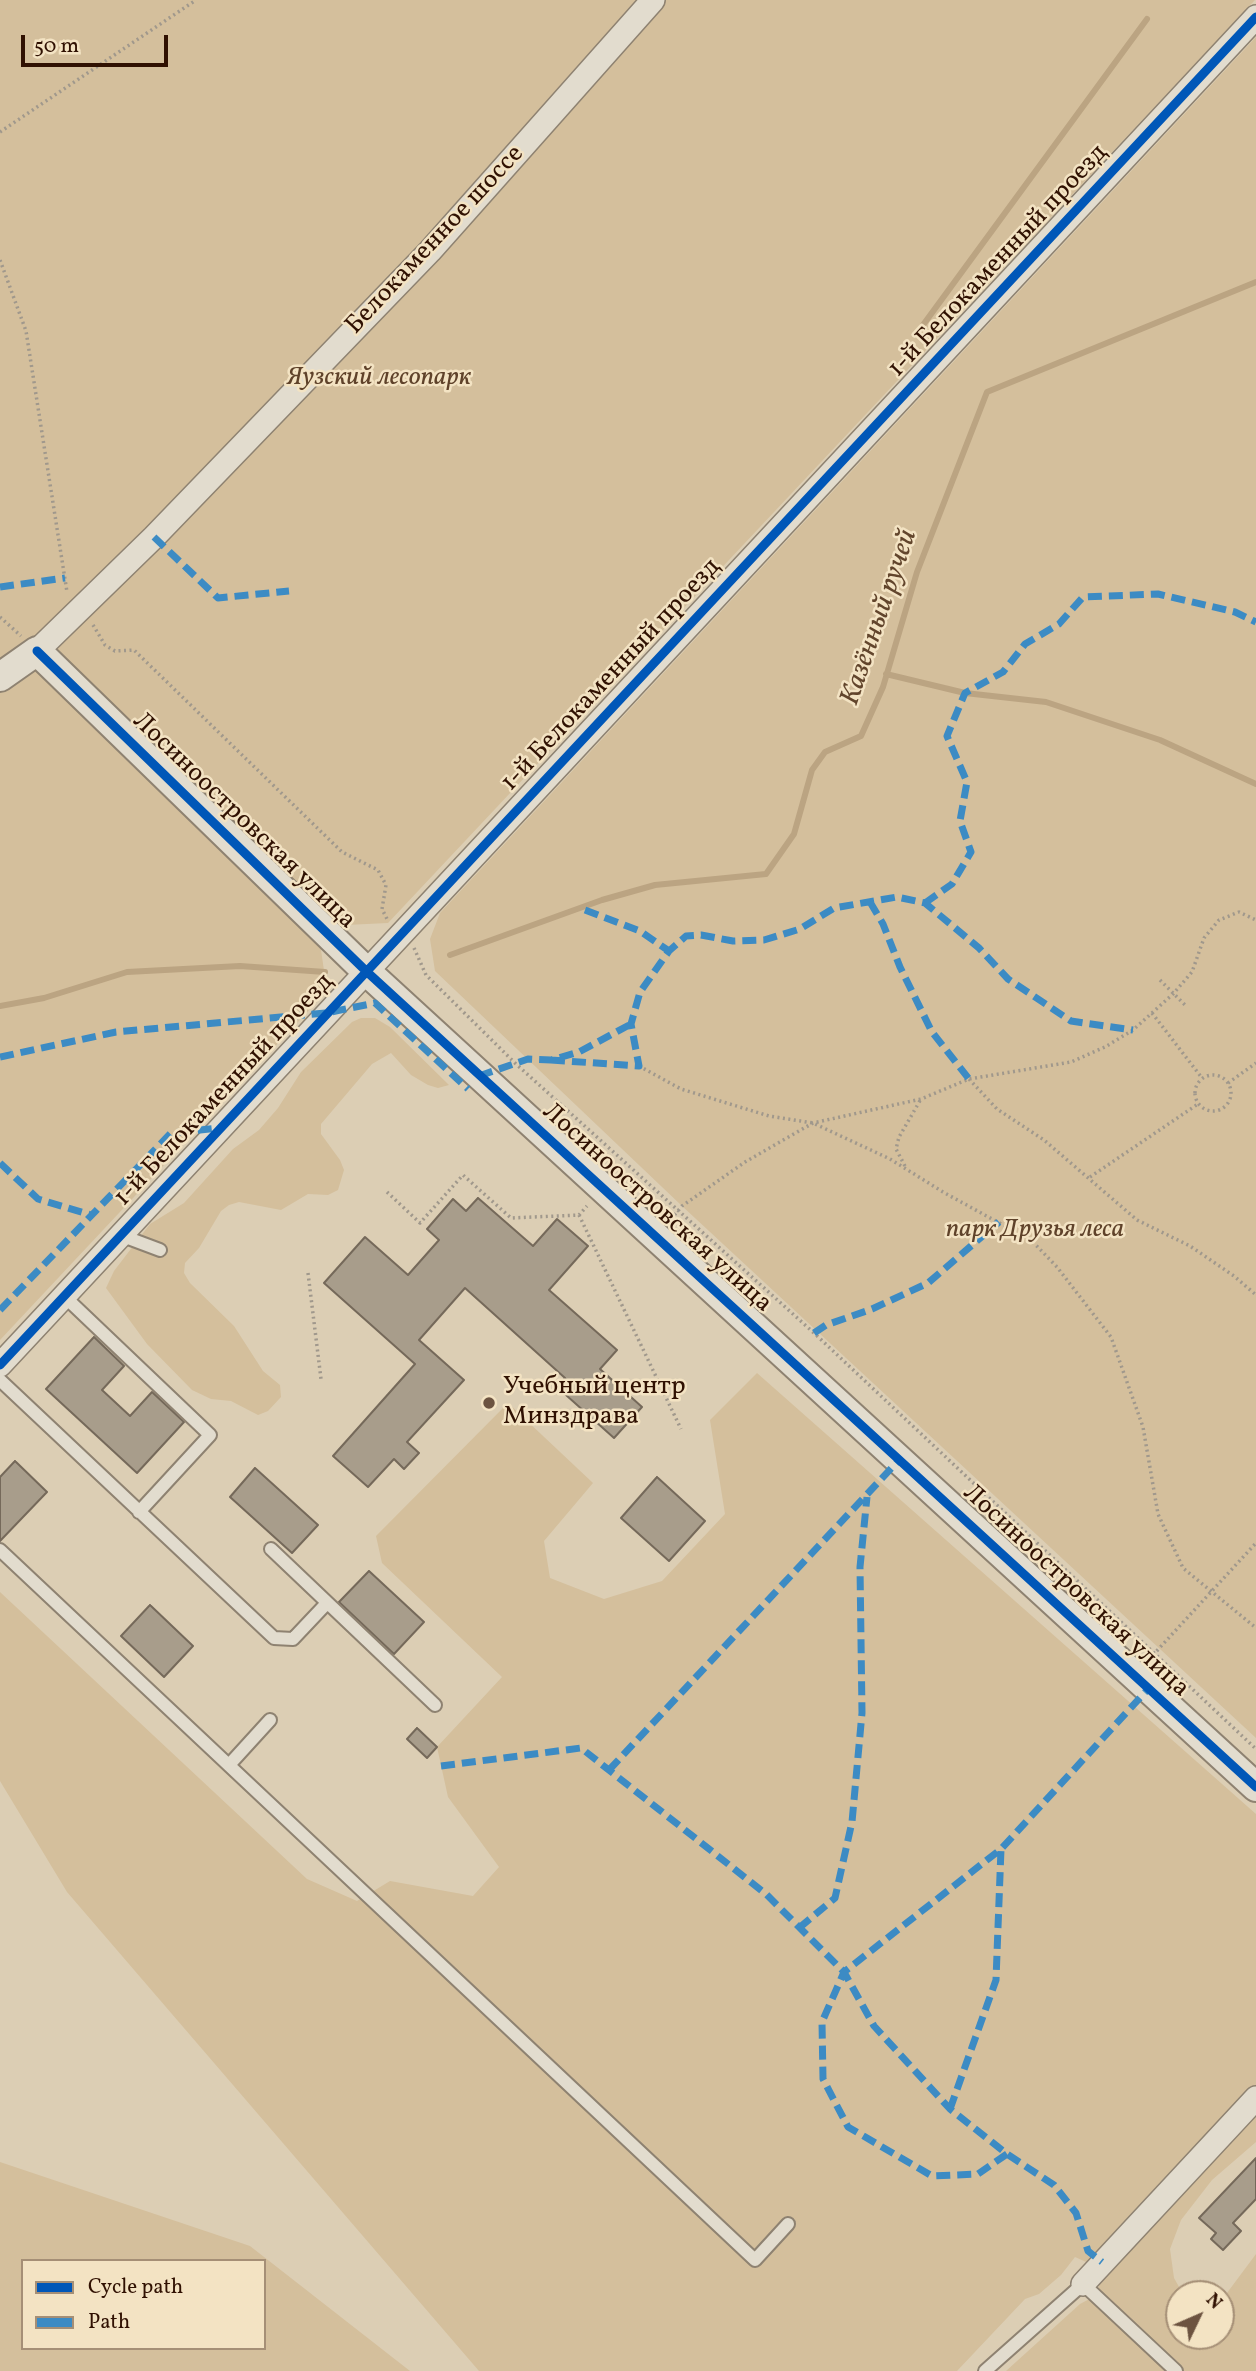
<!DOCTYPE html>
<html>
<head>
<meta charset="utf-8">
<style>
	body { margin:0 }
	#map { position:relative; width:1256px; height:2371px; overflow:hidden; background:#dcceb4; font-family:Vollkorn,serif }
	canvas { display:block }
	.legend { position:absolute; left:21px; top:2259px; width:245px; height:91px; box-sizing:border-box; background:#f3e3c3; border:2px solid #a58f76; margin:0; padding:9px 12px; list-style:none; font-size:21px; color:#301102 }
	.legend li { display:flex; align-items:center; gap:14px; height:35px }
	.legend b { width:35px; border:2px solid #a58f76 }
	.north { position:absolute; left:1165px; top:2280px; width:70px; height:70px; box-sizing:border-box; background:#f3e3c3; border:2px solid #a58f76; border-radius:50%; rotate:46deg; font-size:19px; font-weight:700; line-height:28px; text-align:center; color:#301102 }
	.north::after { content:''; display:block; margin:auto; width:24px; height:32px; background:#6c5340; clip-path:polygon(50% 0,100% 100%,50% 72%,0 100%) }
	.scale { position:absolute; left:21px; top:35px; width:147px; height:32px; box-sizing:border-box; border:4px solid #301102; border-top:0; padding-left:9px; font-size:21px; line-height:24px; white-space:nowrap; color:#301102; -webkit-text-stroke:5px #f3e3c3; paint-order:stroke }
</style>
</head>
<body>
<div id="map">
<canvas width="1256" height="2371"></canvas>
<ul class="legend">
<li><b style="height:9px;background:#0057b8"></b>Cycle path</li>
<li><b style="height:9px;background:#3c8bc4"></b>Path</li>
</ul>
<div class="north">N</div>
<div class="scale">50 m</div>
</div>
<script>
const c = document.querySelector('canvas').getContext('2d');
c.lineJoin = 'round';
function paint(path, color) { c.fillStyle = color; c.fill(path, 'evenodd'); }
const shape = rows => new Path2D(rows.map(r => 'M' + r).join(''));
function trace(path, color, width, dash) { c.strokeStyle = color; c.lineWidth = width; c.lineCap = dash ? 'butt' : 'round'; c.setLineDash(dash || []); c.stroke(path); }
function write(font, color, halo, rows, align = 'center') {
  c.font = font + ' Vollkorn,serif'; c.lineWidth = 5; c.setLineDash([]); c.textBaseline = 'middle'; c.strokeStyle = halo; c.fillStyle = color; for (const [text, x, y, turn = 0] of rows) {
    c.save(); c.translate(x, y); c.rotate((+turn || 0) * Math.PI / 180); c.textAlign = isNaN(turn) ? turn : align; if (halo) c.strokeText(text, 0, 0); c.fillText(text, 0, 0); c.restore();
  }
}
const green = shape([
	[0,0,1255,0,388,923,346,925,321,950,327,991,0,1340],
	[1256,37,1256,1738,682,1206,435,971,430,939,440,913],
	[361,1018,375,1018,390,1027,449,1085,438,1088,428,1085,411,1075,391,1053,372,1064,321,1124,321,1134,340,1160,344,1170,338,1190,328,1195,308,1194,281,1210,239,1202,229,1205,221,1211,199,1248,185,1263,184,1273,190,1283,234,1326,263,1371,280,1385,281,1397,268,1411,258,1415,231,1401,211,1399,192,1390,147,1344,106,1288,114,1271,150,1224,184,1203,233,1149,259,1130,278,1108,301,1072,352,1022],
	[757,1373,1256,1814,1256,2142,1212,2180,1181,2220,1170,2249,1174,2278,1183,2294,1179,2294,1179,2336,1221,2336,1221,2301,1256,2254,1256,2371,1006,2371,1080,2304,1095,2296,1100,2284,1095,2266,1075,2257,1061,2275,1039,2294,1025,2299,957,2371,479,2371,67,1892,0,1781,0,1592,307,1879,357,1901,390,1881,473,1896,499,1867,448,1797,437,1747,502,1677,382,1563,376,1536,508,1403,593,1483,544,1541,550,1578,604,1599,662,1581,725,1514,710,1420],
	[0,2162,250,2246,410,2371,0,2371],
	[23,2261,264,2261,264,2348,23,2348]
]);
const stream = shape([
	[923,325,1147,19],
	[886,674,965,693,1046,702,1160,740,1256,784],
	[450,955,602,900,655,885,766,874,794,834,812,770,825,752,861,736,883,687,917,572,987,392,1256,282],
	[0,1006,44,998,127,972,240,966,325,972]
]);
const building = shape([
	[478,1198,533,1246,557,1219,588,1246,549,1290,617,1350,600,1369,642,1407,614,1438,557,1387,565,1378,465,1288,419,1340,464,1380,407,1442,419,1453,404,1469,394,1459,368,1487,333,1456,415,1364,324,1283,365,1237,408,1275,439,1240,427,1229,453,1199,466,1211,478,1198],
	[94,1337,124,1366,102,1390,130,1416,152,1392,184,1422,137,1473,46,1389,94,1337],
	[15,1461,47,1492,0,1541,0,1477,15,1461],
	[255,1468,318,1525,292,1553,230,1497,255,1468],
	[657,1477,705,1521,669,1561,621,1518,657,1477],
	[369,1571,424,1622,394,1654,339,1602,369,1571],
	[150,1605,193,1646,164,1677,121,1636,150,1605],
	[417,1728,437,1747,427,1758,407,1739,417,1728],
	[1256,2158,1256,2199,1233,2223,1241,2231,1223,2250,1211,2239,1216,2233,1199,2218,1256,2158]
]);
const path = shape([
	[0,132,196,0],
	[0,260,26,331,67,592],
	[0,617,21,636],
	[93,625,105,645,115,651,134,650,342,852,378,870,386,885,382,909,388,921],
	[414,948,426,975,516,1064,814,1333,1256,1749],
	[1160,980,1187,1007],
	[1152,1013,1202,1078],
	[639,1066,681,1089,769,1116,813,1123,890,1159,943,1192,1032,1241,1057,1267,1111,1337,1143,1427,1158,1514,1183,1568,1256,1628],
	'1195 1093a18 18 0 1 1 36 0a18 18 0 1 1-36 0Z',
	[969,1079,997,1109,1044,1140,1137,1220,1190,1246,1234,1276,1256,1295],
	[1228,1083,1256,1063],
	[905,1166,896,1149,899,1137,921,1099],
	[1090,1177,1198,1104],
	[387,1192,420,1223,463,1175,511,1218,579,1215,587,1206],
	[579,1215,681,1429],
	[671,1219,682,1206,745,1162,813,1123,921,1099,969,1079,1071,1062,1105,1047,1133,1030,1173,994,1192,972,1204,938,1219,920,1239,912,1256,920],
	[308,1273,321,1379],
	[1153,1655,1256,1543]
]);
const service = shape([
	[120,1235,160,1250],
	[64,1296,210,1435,139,1512],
	[0,1380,274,1638,293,1639,327,1603],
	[271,1549,435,1705],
	[0,1550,755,2260,788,2224],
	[229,1765,270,1720],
	[985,2371,1083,2284,1176,2371]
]);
const minor = shape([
	[37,651,154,537,430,251,653,0],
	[0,1365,1256,17],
	[1083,2284,1256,2098]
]);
const tertiary = shape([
	[0,677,37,651,366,971,1256,1787]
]);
const quiet = shape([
	[154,537,218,598,289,591],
	[0,587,65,578],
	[870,902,883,924,900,967,932,1032,969,1079],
	[925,903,952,884,971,852,960,821,967,782,947,736,965,693,1003,672,1025,644,1059,624,1083,597,1158,594,1235,612,1256,622],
	[585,910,640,931,669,951],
	[0,1057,116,1032,326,1013,375,1003,468,1089],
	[551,1060,639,1066,631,1024,640,992,669,951,686,936,701,935,733,941,764,940,800,929,834,908,897,897,925,903,979,948,1008,979,1071,1021,1133,1030],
	[479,1076,528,1059,551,1060,579,1052,631,1024],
	[0,1163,38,1199,91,1215],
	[0,1310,171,1133,219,1128],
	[814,1333,826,1325,872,1309,928,1283,999,1222],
	[441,1766,581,1748,766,1894,844,1972,874,2026,950,2109,1007,2154,1054,2185,1076,2213,1088,2251,1102,2262],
	[609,1770,900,1459],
	[799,1928,835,1898,852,1822,862,1713,860,1567,867,1497],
	[950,2109,996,1980,1001,1849],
	[1007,2154,978,2174,932,2176,848,2127,823,2079,822,2022,844,1972,1001,1849,1149,1688]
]);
const cycleway = shape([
	[37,651,366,971,1256,1787],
	[0,1365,1256,17]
]);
const markers = [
	[489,1403,7,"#6c5340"]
];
const streetNames = [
	["Белокаменное шоссе",436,241,-47],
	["1-й Белокаменный проезд",999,262,-47],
	["1-й Белокаменный проезд",612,676,-47],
	["Лосиноостровская улица",243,822,44],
	["1-й Белокаменный проезд",225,1091,-47],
	["Лосиноостровская улица",656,1209,42],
	["Лосиноостровская улица",1075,1592,43]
];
const parkNames = [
	["Яузский лесопарк",379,379],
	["парк Друзья леса",1035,1231]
];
const poiNames = [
	["Учебный центр",503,1388],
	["Минздрава",503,1418]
];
const waterNames = [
	["Казённый ручей",881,618,-71]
];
paint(green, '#d4bf9c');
trace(stream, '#bba482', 6);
paint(building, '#a89d8b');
trace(building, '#75695a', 2);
trace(service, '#8e8271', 16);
trace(minor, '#8e8271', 26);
trace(tertiary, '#8e8271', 32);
trace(path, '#a0988c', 3.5, [2, 3.5]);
trace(service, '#e2dcce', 12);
trace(minor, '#e2dcce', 23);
trace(tertiary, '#e2dcce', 28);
trace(quiet, '#3c8bc4', 7, [14, 7]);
trace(cycleway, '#0057b8', 9);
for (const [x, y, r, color] of markers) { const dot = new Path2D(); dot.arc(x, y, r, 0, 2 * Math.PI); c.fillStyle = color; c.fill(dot); trace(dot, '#f3e3c3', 2.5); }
write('26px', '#301102', '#f3e3c3', streetNames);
write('italic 26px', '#5f422a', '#f3e3c3', parkNames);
write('26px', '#301102', '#f3e3c3', poiNames, 'left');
write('italic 28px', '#62452c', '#f3e3c3', waterNames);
</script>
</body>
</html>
